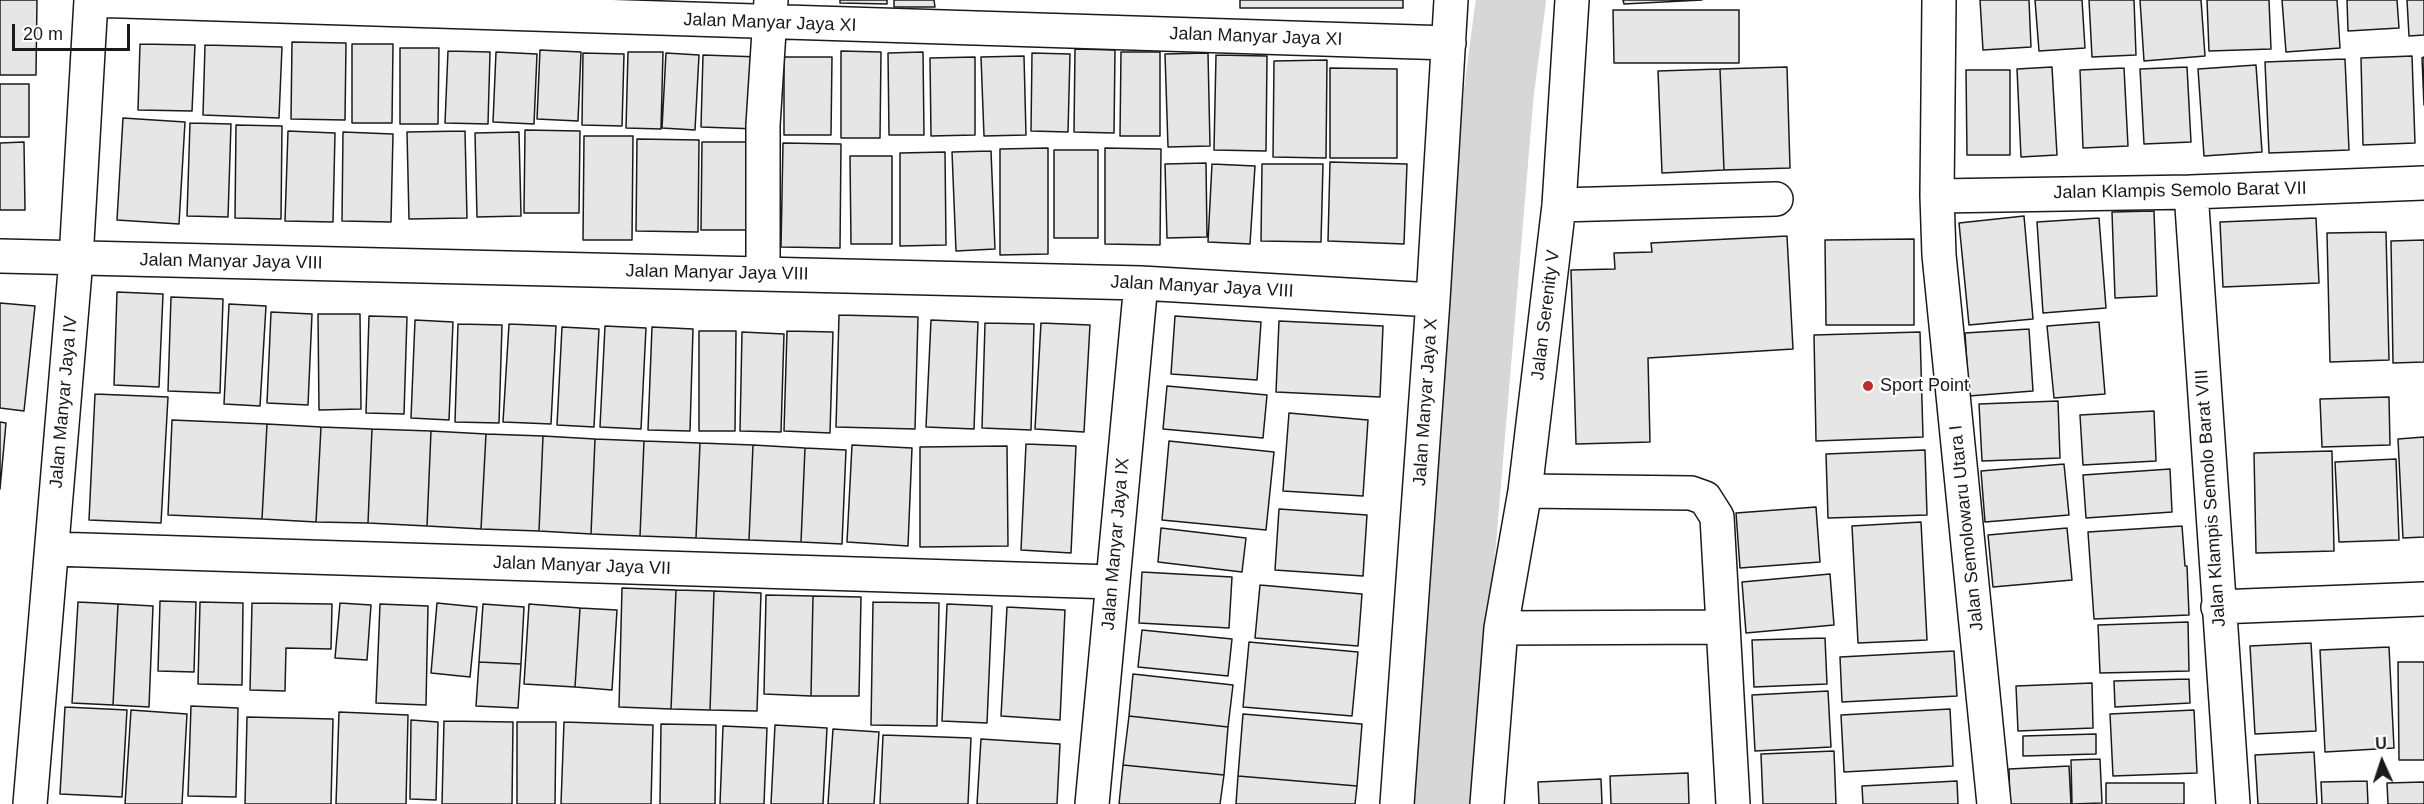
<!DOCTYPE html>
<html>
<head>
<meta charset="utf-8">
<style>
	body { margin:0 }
	#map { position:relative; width:2424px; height:804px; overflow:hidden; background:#fff; font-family:Arial,sans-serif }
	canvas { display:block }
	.north { position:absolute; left:2352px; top:732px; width:60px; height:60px; -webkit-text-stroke:4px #fff; paint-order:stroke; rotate:357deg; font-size:16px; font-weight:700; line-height:24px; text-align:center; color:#1a1a1a }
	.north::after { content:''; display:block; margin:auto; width:21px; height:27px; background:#1a1a1a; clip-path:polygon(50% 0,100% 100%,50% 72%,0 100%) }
	.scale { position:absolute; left:12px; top:24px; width:118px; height:27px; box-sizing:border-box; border:3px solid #1a1a1a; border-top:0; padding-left:8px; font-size:18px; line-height:21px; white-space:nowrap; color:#1a1a1a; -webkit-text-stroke:4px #fff; paint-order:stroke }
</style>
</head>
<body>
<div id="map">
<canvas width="2424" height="804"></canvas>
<div class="north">U</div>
<div class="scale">20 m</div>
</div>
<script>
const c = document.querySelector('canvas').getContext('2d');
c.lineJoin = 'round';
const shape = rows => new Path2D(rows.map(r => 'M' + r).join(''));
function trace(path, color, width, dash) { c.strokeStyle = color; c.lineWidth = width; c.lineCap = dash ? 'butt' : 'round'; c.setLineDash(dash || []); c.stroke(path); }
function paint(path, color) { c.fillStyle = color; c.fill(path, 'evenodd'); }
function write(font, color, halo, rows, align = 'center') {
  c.font = font + ' Arial,sans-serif'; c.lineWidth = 4.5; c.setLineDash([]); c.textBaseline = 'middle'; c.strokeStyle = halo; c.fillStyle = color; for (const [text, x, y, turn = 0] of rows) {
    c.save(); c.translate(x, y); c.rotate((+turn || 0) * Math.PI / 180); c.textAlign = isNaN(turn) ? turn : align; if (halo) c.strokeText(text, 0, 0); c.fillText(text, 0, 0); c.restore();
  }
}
const river = shape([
	[1439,804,1499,91,1511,0]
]);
const building = shape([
	[0,0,37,0,36,75,0,75,0,0],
	[840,0,887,0,887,4,840,3,840,0],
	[894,0,934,0,935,7,894,7,894,0],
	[1240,0,1403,0,1403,8,1240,8,1240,0],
	[1623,0,1702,0,1624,4,1623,0],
	[1980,0,2029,0,2031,47,1983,50,1980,0],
	[2035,0,2082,0,2085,48,2039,51,2035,0],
	[2089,0,2134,0,2136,55,2092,57,2089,0],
	[2140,0,2201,0,2205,56,2144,61,2140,0],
	[2207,0,2269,0,2271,49,2209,51,2207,0],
	[2282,0,2337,0,2340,48,2286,52,2282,0],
	[2347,0,2397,0,2399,28,2348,31,2347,0],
	[2407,0,2424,0,2424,35,2409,36,2407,0],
	[1613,10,1739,10,1739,63,1614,63,1613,10],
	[292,42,346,43,345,120,291,119,292,42],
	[140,44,195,45,192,111,138,110,140,44],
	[352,44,393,44,392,123,352,123,352,44],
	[205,45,282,47,279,118,203,115,205,45],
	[400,48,439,48,438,124,400,124,400,48],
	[1075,49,1115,50,1114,133,1074,132,1075,49],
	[540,50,581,52,578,121,537,119,540,50],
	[448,51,490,52,488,124,445,123,448,51],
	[841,51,881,52,880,138,841,138,841,51],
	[496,52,537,54,534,124,493,122,496,52],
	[628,52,663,52,661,129,626,128,628,52],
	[923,52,924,135,889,135,888,53,923,52],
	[1121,52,1160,52,1160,136,1120,136,1121,52],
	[583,53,624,54,622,126,582,125,583,53],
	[666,53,699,55,695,130,662,128,666,53],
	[1032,53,1070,54,1068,132,1031,131,1032,53],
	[1208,53,1210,146,1168,147,1165,54,1208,53],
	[703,55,760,57,757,129,701,127,703,55],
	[1216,55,1267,56,1266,151,1214,150,1216,55],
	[1024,56,1026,135,984,136,981,57,1024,56],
	[2412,56,2415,143,2363,145,2361,58,2412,56],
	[784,57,832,57,831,135,784,135,784,57],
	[975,57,975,135,931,136,930,58,975,57],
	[2424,57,2424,105,2422,58,2424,57],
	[2345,59,2349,150,2269,153,2265,62,2345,59],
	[1327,60,1326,158,1273,157,1274,61,1327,60],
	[2256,65,2262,152,2204,156,2198,69,2256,65],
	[1787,67,1790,168,1724,170,1720,69,1787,67],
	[2052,67,2057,155,2021,157,2017,69,2052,67],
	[2187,67,2191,142,2144,144,2140,69,2187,67],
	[1330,68,1397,69,1397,158,1330,158,1330,68],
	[2124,68,2128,146,2083,148,2080,70,2124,68],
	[1720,69,1724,170,1662,173,1658,71,1720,69],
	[1966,70,2010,70,2010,155,1967,155,1966,70],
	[0,84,29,84,29,137,0,137,0,84],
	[123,118,185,122,179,224,117,220,123,118],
	[190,123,231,124,228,217,187,216,190,123],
	[236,125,282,126,281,219,235,218,236,125],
	[525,130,580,131,579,213,524,213,525,130],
	[288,131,335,133,333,222,285,221,288,131],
	[465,131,467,218,409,219,407,132,465,131],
	[343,132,393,134,391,222,342,221,343,132],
	[519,132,521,216,477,217,475,133,519,132],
	[584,136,633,136,632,240,583,240,584,136],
	[637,139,699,140,698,232,636,231,637,139],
	[24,142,25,210,0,210,0,143,24,142],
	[702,142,759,142,759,230,701,230,702,142],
	[783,143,841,144,840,248,781,247,783,143],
	[1048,148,1048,254,1000,255,1000,149,1048,148],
	[1105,148,1161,149,1160,245,1105,244,1105,148],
	[1054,150,1098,150,1098,238,1054,238,1054,150],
	[991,151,995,249,956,251,952,152,991,151],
	[945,152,946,245,900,246,900,153,945,152],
	[850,156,892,156,892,244,851,244,850,156],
	[1330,162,1407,164,1404,244,1328,241,1330,162],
	[1206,163,1207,237,1167,238,1165,164,1206,163],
	[1212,164,1255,166,1250,244,1208,242,1212,164],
	[1262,164,1323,164,1321,242,1261,241,1262,164],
	[2154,211,2157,296,2115,298,2112,212,2154,211],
	[2024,216,2033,319,1969,325,1959,223,2024,216],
	[2099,218,2106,308,2043,313,2037,222,2099,218],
	[2316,218,2319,283,2223,287,2220,222,2316,218],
	[2386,232,2389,360,2330,362,2327,233,2386,232],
	[1787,236,1793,349,1648,358,1650,442,1576,444,1571,270,1615,269,1614,253,1652,252,1651,243,1787,236],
	[1914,239,1914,325,1826,325,1825,240,1914,239],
	[2424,240,2424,362,2393,363,2391,241,2424,240],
	[117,292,163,294,159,387,114,385,117,292],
	[171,297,223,299,220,393,168,391,171,297],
	[0,303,35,306,24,411,0,408,0,303],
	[229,304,266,306,260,406,224,404,229,304],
	[271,312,312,314,308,405,267,403,271,312],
	[318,314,360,314,361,409,319,410,318,314],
	[839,315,918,317,915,429,836,427,839,315],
	[369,316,407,317,404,414,366,413,369,316],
	[1175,316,1261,322,1257,380,1171,374,1175,316],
	[415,320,453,322,449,420,411,418,415,320],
	[931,320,978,322,974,429,926,427,931,320],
	[1279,321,1383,326,1380,397,1276,392,1279,321],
	[2099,322,2105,394,2054,398,2047,326,2099,322],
	[985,323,1034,324,1031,430,982,428,985,323],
	[1041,323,1090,325,1084,432,1035,429,1041,323],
	[458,324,502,325,499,423,455,422,458,324],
	[509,324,556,326,551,424,503,422,509,324],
	[605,326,646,328,641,429,600,427,605,326],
	[562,327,599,329,594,427,557,425,562,327],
	[652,327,693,329,690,431,648,430,652,327],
	[2029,329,2033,391,1969,396,1965,333,2029,329],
	[699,331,736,331,735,431,699,431,699,331],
	[787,331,833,332,830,433,784,431,787,331],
	[742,332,784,334,781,432,740,431,742,332],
	[1920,332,1923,437,1816,441,1814,335,1920,332],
	[1167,386,1267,395,1263,438,1163,429,1167,386],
	[95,394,168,397,161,523,89,520,95,394],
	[2389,397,2390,445,2322,447,2320,399,2389,397],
	[2058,401,2060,458,1982,461,1979,404,2058,401],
	[2154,411,2156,461,2083,465,2080,415,2154,411],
	[1289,413,1368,420,1363,496,1283,491,1289,413],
	[172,420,267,424,262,519,168,515,172,420],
	[0,422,6,423,0,489,0,422],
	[267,424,321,427,316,522,262,519,267,424],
	[321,427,372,429,368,523,316,522,321,427],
	[372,429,431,431,427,526,368,523,372,429],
	[431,431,486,434,481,529,427,526,431,431],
	[486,434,543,436,539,531,481,529,486,434],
	[543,436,595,439,591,534,539,531,543,436],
	[2424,437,2424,537,2403,538,2398,439,2424,437],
	[595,439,644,441,640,536,591,534,595,439],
	[644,441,700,443,696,538,640,536,644,441],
	[1169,441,1274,452,1266,530,1162,520,1169,441],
	[700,443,753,445,749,540,696,538,700,443],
	[1026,444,1076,446,1071,553,1021,550,1026,444],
	[753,445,805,448,801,542,749,540,753,445],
	[852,445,912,448,908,546,847,542,852,445],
	[1007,446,1008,546,920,547,920,447,1007,446],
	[805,448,846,450,842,544,801,542,805,448],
	[1925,450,1927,515,1828,518,1826,454,1925,450],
	[2332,451,2334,551,2256,553,2254,453,2332,451],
	[2396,459,2399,540,2339,542,2335,462,2396,459],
	[2064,464,2069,515,1985,522,1981,471,2064,464],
	[2170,469,2172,512,2086,518,2083,475,2170,469],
	[1816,507,1820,562,1740,568,1736,513,1816,507],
	[1279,509,1367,515,1363,576,1275,570,1279,509],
	[1921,522,1927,640,1858,643,1852,526,1921,522],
	[2182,526,2185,566,2187,566,2189,615,2094,619,2088,532,2182,526],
	[1161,528,1246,538,1242,572,1158,562,1161,528],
	[2067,528,2072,580,1993,587,1988,535,2067,528],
	[1142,572,1232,577,1229,628,1139,623,1142,572],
	[1830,574,1834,625,1746,633,1742,582,1830,574],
	[1260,585,1362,594,1358,646,1255,638,1260,585],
	[622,588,676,590,671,709,619,707,622,588],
	[676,590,714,591,710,710,671,709,676,590],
	[714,591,761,593,757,711,710,710,714,591],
	[766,595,813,596,811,696,764,694,766,595],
	[813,596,861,597,859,696,811,696,813,596],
	[160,601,196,602,194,672,158,671,160,601],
	[78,602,118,604,113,705,72,703,78,602],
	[200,602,243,603,242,685,198,684,200,602],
	[873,602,939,603,937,726,871,725,873,602],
	[252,603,332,604,331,649,286,648,285,691,250,690,252,603],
	[340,603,371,605,367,660,335,658,340,603],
	[437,603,477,607,470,677,431,673,437,603],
	[118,604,153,606,149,707,113,705,118,604],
	[380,604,428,606,426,705,376,703,380,604],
	[483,604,524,607,521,664,479,662,483,604],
	[529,604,580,608,575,687,524,684,529,604],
	[947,604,992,606,987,723,942,721,947,604],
	[1007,607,1065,610,1060,720,1001,716,1007,607],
	[580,608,617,610,612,690,575,687,580,608],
	[2188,622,2189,671,2100,673,2098,625,2188,622],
	[1142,630,1232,639,1228,676,1138,667,1142,630],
	[1825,638,1827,684,1754,687,1752,640,1825,638],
	[1249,642,1358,652,1352,716,1243,707,1249,642],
	[2311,643,2316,731,2255,734,2250,646,2311,643],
	[2389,647,2394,748,2325,752,2320,650,2389,647],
	[1954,651,1957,696,1842,702,1840,657,1954,651],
	[479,662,521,664,518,708,476,706,479,662],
	[2398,662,2424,662,2424,760,2399,760,2398,662],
	[1133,674,1233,685,1228,727,1129,716,1133,674],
	[2189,679,2190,703,2115,707,2114,681,2189,679],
	[2092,683,2093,728,2018,731,2016,686,2092,683],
	[1828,691,1831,747,1755,751,1752,695,1828,691],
	[191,706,238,708,236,797,188,796,191,706],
	[65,707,127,710,122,797,60,794,65,707],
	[1950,709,1953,766,1844,772,1841,715,1950,709],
	[131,710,187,714,182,804,125,804,131,710],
	[2194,710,2197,773,2113,776,2110,714,2194,710],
	[339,712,408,715,406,804,336,804,339,712],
	[1243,714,1362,724,1357,786,1238,776,1243,714],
	[1129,716,1228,727,1224,775,1123,765,1129,716],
	[247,717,333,719,331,804,245,804,247,717],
	[411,720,438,722,436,800,410,799,411,720],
	[444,721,513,722,512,804,442,804,444,721],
	[517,722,556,722,555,804,517,804,517,722],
	[564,722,653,725,651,804,561,804,564,722],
	[661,724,716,725,715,804,660,804,661,724],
	[775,725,827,728,823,804,771,804,775,725],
	[723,726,767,728,764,804,720,804,723,726],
	[833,729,879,732,874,804,828,804,833,729],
	[2096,734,2096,754,2023,756,2023,736,2096,734],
	[883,735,971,738,968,804,880,804,883,735],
	[981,739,1060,744,1057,804,977,804,981,739],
	[1834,751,1836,804,1763,804,1761,754,1834,751],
	[2314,752,2317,804,2258,804,2255,755,2314,752],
	[2100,759,2102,803,2072,804,2071,760,2100,759],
	[1123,765,1224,775,1220,804,1119,804,1123,765],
	[2069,766,2071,804,2010,804,2009,769,2069,766],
	[1688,773,1689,804,1611,804,1610,776,1688,773],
	[1238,776,1357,786,1355,804,1236,804,1238,776],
	[1601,779,1602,804,1539,804,1538,782,1601,779],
	[1957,781,1958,804,1863,804,1862,786,1957,781],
	[2367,781,2368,804,2322,804,2321,782,2367,781],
	[2424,782,2424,804,2388,804,2387,783,2424,782],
	[2106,783,2184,783,2184,804,2106,804,2106,783]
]);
const minor = shape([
	[91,0,1449,43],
	[1939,0,1937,196,1939,255,1994,804],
	[2191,192,2233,804],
	[1937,196,2191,192,2424,183],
	[1559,205,1776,199],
	[0,256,1141,283,1433,300],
	[763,274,763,125,771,0],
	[1525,491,1691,493,1705,498,1717,517,1733,804],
	[52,549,1113,582],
	[2218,607,2424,599],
	[1501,628,1723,627],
	[30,804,76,259,91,0],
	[1092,804,1141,283],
	[1397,804,1433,300,1451,0],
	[1487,804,1501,628,1525,491,1559,205,1572,0]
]);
const markers = [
	[1868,386,6,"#c62828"]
];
const streetNames = [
	["Jalan Manyar Jaya XI",770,23,2],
	["Jalan Manyar Jaya XI",1256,37,2],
	["Jalan Klampis Semolo Barat VII",2180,191,-1],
	["Jalan Manyar Jaya VIII",231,262,1],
	["Jalan Manyar Jaya VIII",717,273,1],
	["Jalan Manyar Jaya VIII",1202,287,3],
	["Jalan Serenity V",1546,315,-83],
	["Jalan Manyar Jaya IV",64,402,-85],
	["Jalan Manyar Jaya X",1426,402,-86],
	["Jalan Klampis Semolo Barat VIII",2211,498,-94],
	["Jalan Semolowaru Utara I",1967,528,-96],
	["Jalan Manyar Jaya IX",1116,544,-85],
	["Jalan Manyar Jaya VII",582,566,2]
];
const poiNames = [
	["Sport Point",1880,386]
];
trace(river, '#d7d7d7', 70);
paint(building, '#e6e6e6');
trace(building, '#1a1a1a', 1.5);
trace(minor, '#1a1a1a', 36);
trace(minor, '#fff', 33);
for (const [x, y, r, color] of markers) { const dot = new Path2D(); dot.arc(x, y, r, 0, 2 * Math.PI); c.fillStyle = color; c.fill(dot); trace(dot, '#fff', 2); }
write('18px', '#1a1a1a', '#fff', streetNames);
write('18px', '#1a1a1a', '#fff', poiNames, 'left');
</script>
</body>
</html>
